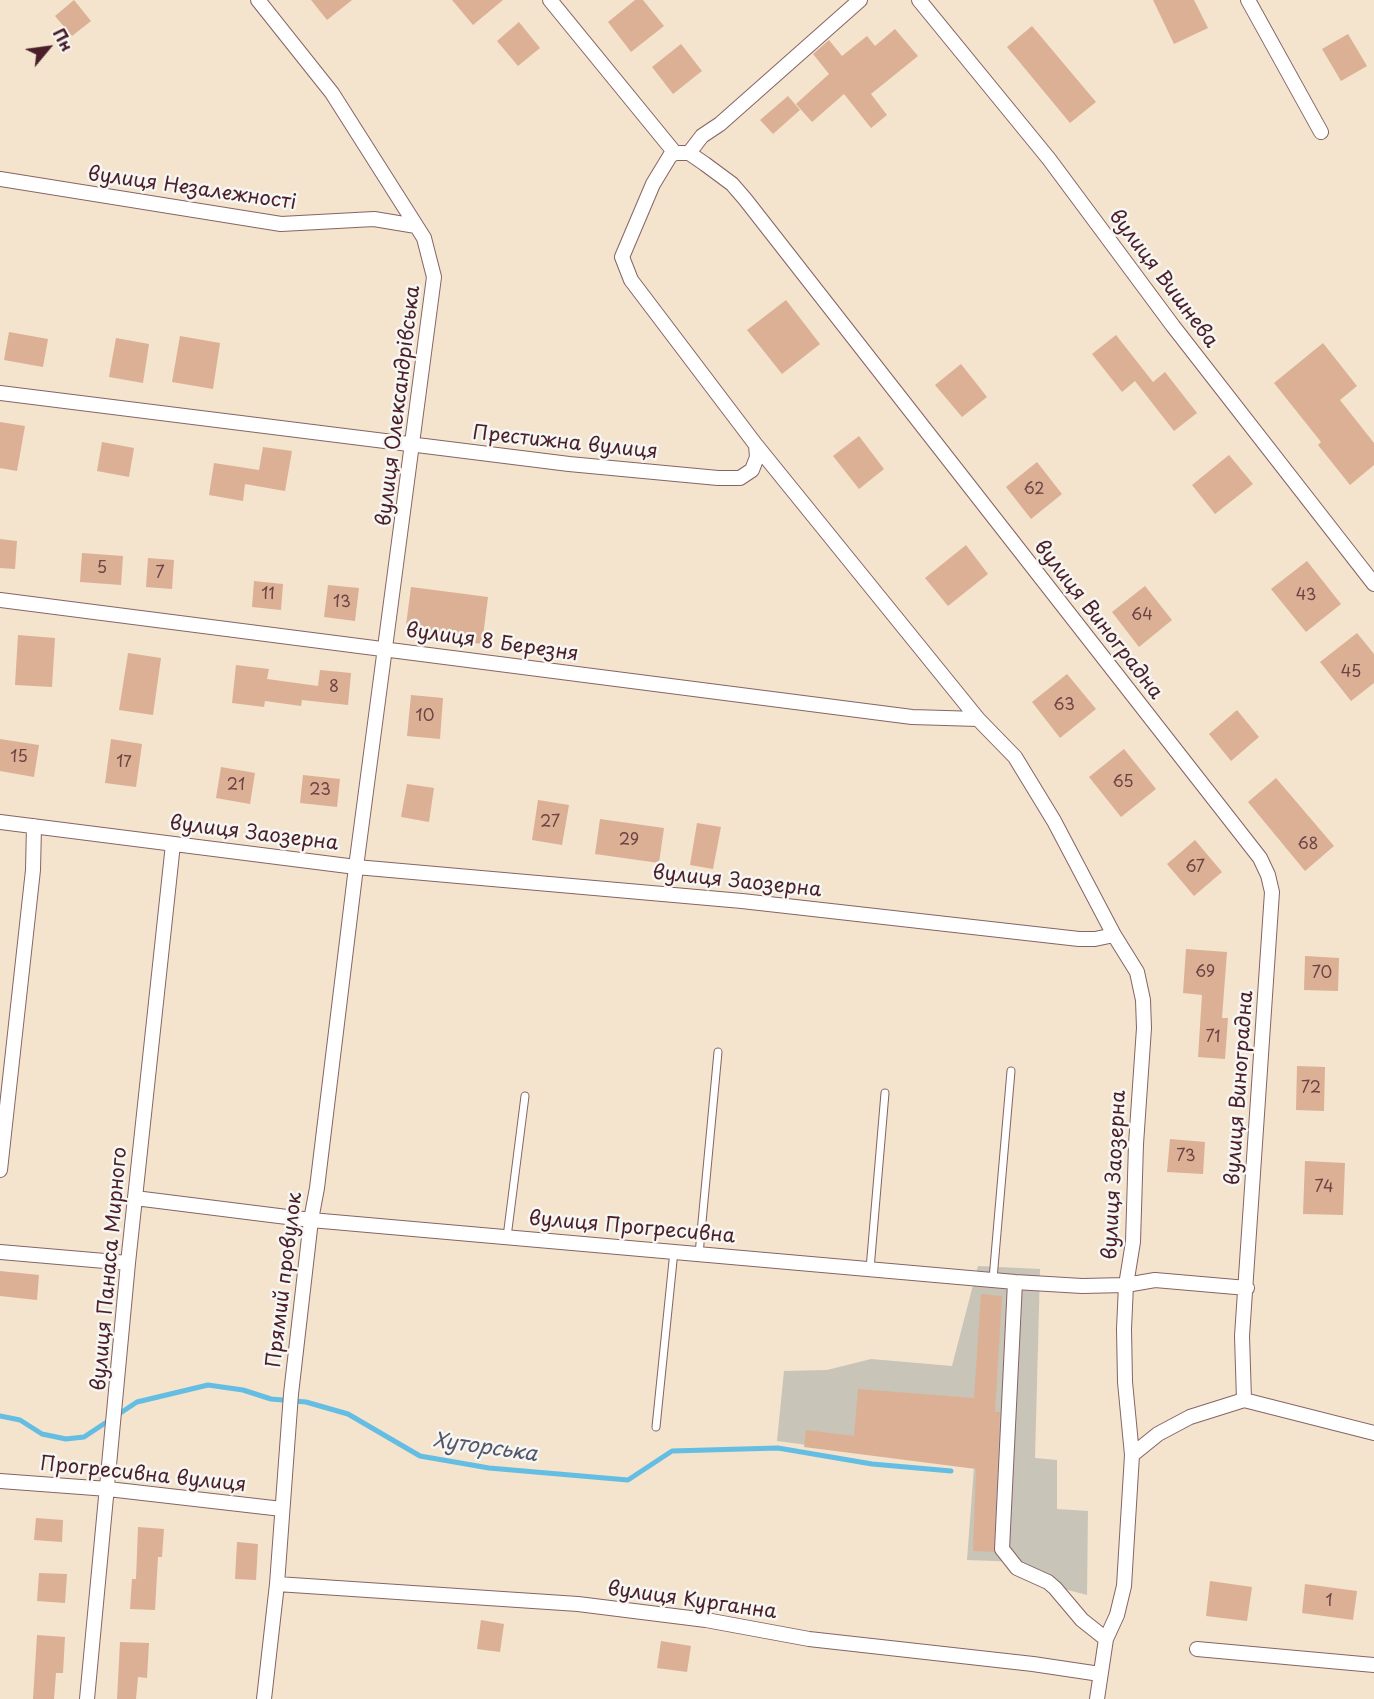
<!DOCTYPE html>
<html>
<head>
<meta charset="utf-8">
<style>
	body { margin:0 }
	#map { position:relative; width:1374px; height:1699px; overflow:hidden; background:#f4e3cd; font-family:"Playpen Sans",sans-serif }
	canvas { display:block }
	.north { position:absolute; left:18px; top:18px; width:60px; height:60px; -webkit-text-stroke:4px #f6f6f2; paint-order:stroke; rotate:61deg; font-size:16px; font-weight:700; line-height:24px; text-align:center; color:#4a1f2b }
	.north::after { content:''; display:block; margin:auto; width:21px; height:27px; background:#4a1f2b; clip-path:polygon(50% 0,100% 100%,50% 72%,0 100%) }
</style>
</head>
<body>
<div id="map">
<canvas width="1374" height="1699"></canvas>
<div class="north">Пн</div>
</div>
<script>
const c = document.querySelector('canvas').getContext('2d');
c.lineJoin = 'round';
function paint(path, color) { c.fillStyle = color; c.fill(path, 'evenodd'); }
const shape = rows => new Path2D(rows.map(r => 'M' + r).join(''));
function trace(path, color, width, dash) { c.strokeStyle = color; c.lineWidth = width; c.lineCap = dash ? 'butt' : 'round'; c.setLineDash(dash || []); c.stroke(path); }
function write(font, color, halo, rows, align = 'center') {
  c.font = font + ' "Playpen Sans",sans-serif'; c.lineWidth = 5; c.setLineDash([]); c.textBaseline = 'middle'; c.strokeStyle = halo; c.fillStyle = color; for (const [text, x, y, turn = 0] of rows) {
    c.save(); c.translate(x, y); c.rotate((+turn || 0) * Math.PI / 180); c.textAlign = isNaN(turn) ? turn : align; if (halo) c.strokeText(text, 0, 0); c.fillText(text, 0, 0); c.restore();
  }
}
const industrial = shape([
	[978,1266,1040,1269,1035,1458,1057,1460,1057,1509,1088,1511,1087,1595,1064,1589,1021,1562,967,1560,974,1467,777,1441,784,1371,827,1370,871,1359,952,1366]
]);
const stream = shape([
	[0,1416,20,1420,42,1434,66,1439,84,1437,137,1402,208,1385,243,1390,271,1399,306,1402,348,1414,420,1456,489,1468,628,1480,672,1451,778,1448,872,1464,951,1471]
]);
const building = shape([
	[74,0,91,21,72,36,55,16],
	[311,0,352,0,327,20],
	[452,0,503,0,473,25],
	[635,0,643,0,664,26,631,52,608,22],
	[1153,0,1194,0,1208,28,1174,44],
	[519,22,540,48,518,66,497,41],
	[1032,26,1096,102,1070,123,1007,47],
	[895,29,918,56,871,94,887,115,871,128,844,94,812,122,796,104,829,74,813,54,829,40,842,56,867,36,875,46],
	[1348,34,1367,66,1341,81,1322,49],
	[681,44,702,71,673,94,652,67],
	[788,96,800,110,773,134,760,120],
	[786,300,820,344,782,374,747,330],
	[9,332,48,339,43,367,4,360],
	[1116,335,1153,382,1165,372,1197,413,1174,431,1135,381,1122,392,1092,354],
	[180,336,220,343,213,389,172,382],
	[116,338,149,344,143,383,109,377],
	[1323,343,1357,386,1340,400,1374,443,1374,465,1350,485,1318,445,1321,442,1274,383],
	[961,364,987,397,962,417,935,385],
	[0,422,25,426,17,471,0,468],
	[859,436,884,469,859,489,833,456],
	[102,442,134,448,129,477,97,471],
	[263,447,292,451,285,491,245,484,243,501,209,495,214,463,259,470],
	[1229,455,1253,484,1215,514,1192,485],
	[1037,462,1062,494,1031,519,1006,487],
	[0,539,17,541,15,569,0,568],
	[966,545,988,574,948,606,925,578],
	[82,553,123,556,121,585,80,582],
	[148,558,174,560,172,589,146,587],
	[1307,561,1341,604,1306,632,1271,589],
	[254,581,283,584,281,610,252,607],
	[328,585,359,588,355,621,324,617],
	[1145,586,1172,620,1139,647,1112,612],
	[411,587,488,597,482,644,405,633],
	[1357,633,1374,654,1374,683,1351,701,1320,662],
	[18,635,55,638,52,687,15,685],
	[128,653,161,658,153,715,119,710],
	[236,665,269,669,267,679,318,686,320,670,351,673,348,705,302,700,301,706,265,701,264,707,232,703],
	[1067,674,1096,709,1060,738,1032,702],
	[411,695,443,698,440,739,407,736],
	[1237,710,1259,737,1231,761,1209,734],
	[0,739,39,745,34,777,0,771],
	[111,739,142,744,136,787,105,783],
	[1124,749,1156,789,1121,817,1089,777],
	[221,767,255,773,250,804,216,798],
	[303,775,340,779,337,807,300,803],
	[1276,778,1334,846,1305,871,1248,802],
	[407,784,434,788,429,822,401,817],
	[538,800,569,805,562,845,532,840],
	[600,819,664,828,659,863,595,854],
	[697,823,721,827,713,869,690,865],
	[1195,840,1222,872,1194,896,1167,864],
	[1186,949,1227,952,1222,1018,1228,1018,1225,1059,1198,1057,1202,995,1183,993],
	[1305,956,1339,958,1338,991,1304,990],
	[1297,1066,1325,1067,1324,1111,1296,1110],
	[1170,1139,1205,1142,1203,1174,1167,1172],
	[1305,1161,1345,1163,1343,1215,1303,1214],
	[0,1271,39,1275,37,1300,0,1296],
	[981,1294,1002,1296,995,1412,1000,1412,994,1552,973,1551,976,1469,804,1447,806,1430,854,1436,858,1389,974,1398],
	[36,1518,63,1520,62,1542,34,1540],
	[138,1527,164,1529,162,1557,158,1557,155,1610,130,1609,132,1579,136,1579],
	[237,1542,258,1544,256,1580,235,1579],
	[39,1573,67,1574,65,1603,37,1601],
	[1210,1581,1252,1587,1247,1621,1206,1616],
	[1305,1584,1357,1591,1353,1620,1302,1613],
	[481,1620,504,1624,500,1652,477,1649],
	[37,1635,65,1637,63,1673,56,1673,54,1699,33,1699],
	[661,1641,691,1646,687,1672,657,1668],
	[120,1642,149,1643,147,1678,138,1677,136,1699,117,1699]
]);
const service = shape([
	[507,1237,525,1096],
	[699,1254,718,1052],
	[870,1269,885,1093],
	[993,1279,1011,1071],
	[656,1427,674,1251]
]);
const minor = shape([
	[258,0,332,93,424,238,434,277,356,867,317,1188,311,1220,291,1394,277,1584,264,1699],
	[550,0,675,153],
	[919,0,1049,159,1173,326,1374,584],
	[1248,0,1321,132],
	[675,153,689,153,705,164,732,184,745,199,1260,858,1268,875,1272,892,1242,1336,1244,1400],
	[689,153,702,136,720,124,860,0],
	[0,179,281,224,374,219,416,226],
	[0,393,569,464,718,478,740,478,752,470,757,457,756,445,631,280,622,257,653,184,670,156,675,153],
	[756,445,978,719,1015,757,1054,821,1114,935,1137,972,1143,1000,1144,1028,1136,1144,1133,1242,1126,1285,1124,1329,1125,1382,1132,1455,1124,1586,1117,1615,1106,1639],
	[0,600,912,717,978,719],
	[0,822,356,867,742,901,1079,939,1095,939,1114,935],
	[0,1170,33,870,34,826],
	[135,1198,311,1220,1015,1282,1082,1286,1126,1285,1155,1280,1247,1288],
	[0,1252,128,1263],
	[1015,1282,1002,1549,1017,1568,1048,1582,1055,1588,1082,1620,1106,1639,1097,1699],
	[1244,1400,1374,1433],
	[1132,1455,1158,1434,1190,1417,1244,1400],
	[0,1481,108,1489,282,1509],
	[277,1584,578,1604,706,1620,809,1639,1033,1664,1100,1674],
	[1197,1649,1374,1665],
	[87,1699,128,1263,173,844]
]);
const numberNames = [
	["62",1034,490],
	["5",102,569],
	["7",160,574],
	["11",268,595],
	["43",1306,596],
	["13",342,603],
	["64",1142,616],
	["45",1351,673],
	["8",334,688],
	["63",1064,706],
	["10",425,717],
	["15",19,758],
	["17",124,763],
	["65",1123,783],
	["21",236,786],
	["23",320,791],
	["27",550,823],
	["29",629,841],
	["68",1308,845],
	["67",1195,868],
	["69",1205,973],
	["70",1322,974],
	["71",1213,1038],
	["72",1311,1089],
	["73",1186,1157],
	["74",1324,1188],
	["1",1329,1602]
];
const streetNames = [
	["вулиця Незалежності",192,189,8],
	["вулиця Вишнева",1163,279,53],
	["вулиця Олександрівська",399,406,-83],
	["Престижна вулиця",565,443,6],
	["вулиця Виноградна",1098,620,52],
	["вулиця 8 Березня",492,643,8],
	["вулиця Заозерна",254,834,7],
	["вулиця Заозерна",737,882,6],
	["вулиця Виноградна",1240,1088,-86],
	["вулиця Заозерна",1115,1175,-87],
	["вулиця Прогресивна",632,1228,5],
	["вулиця Панаса Мирного",110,1269,-85],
	["Прямий провулок",285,1280,-83],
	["Прогресивна вулиця",143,1475,6],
	["вулиця Курганна",692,1601,8]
];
const waterNames = [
	["Хуторська",485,1448,8]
];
paint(industrial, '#c8c4b8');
trace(stream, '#64bde2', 5);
paint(building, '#dcb095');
trace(service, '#866464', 9);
trace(minor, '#866464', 16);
trace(service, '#fff', 7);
trace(minor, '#fff', 14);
write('16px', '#6e4346', null, numberNames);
write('20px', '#4a1f2b', '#f6f6f2', streetNames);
write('italic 21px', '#53566b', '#f6f6f2', waterNames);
</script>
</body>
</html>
